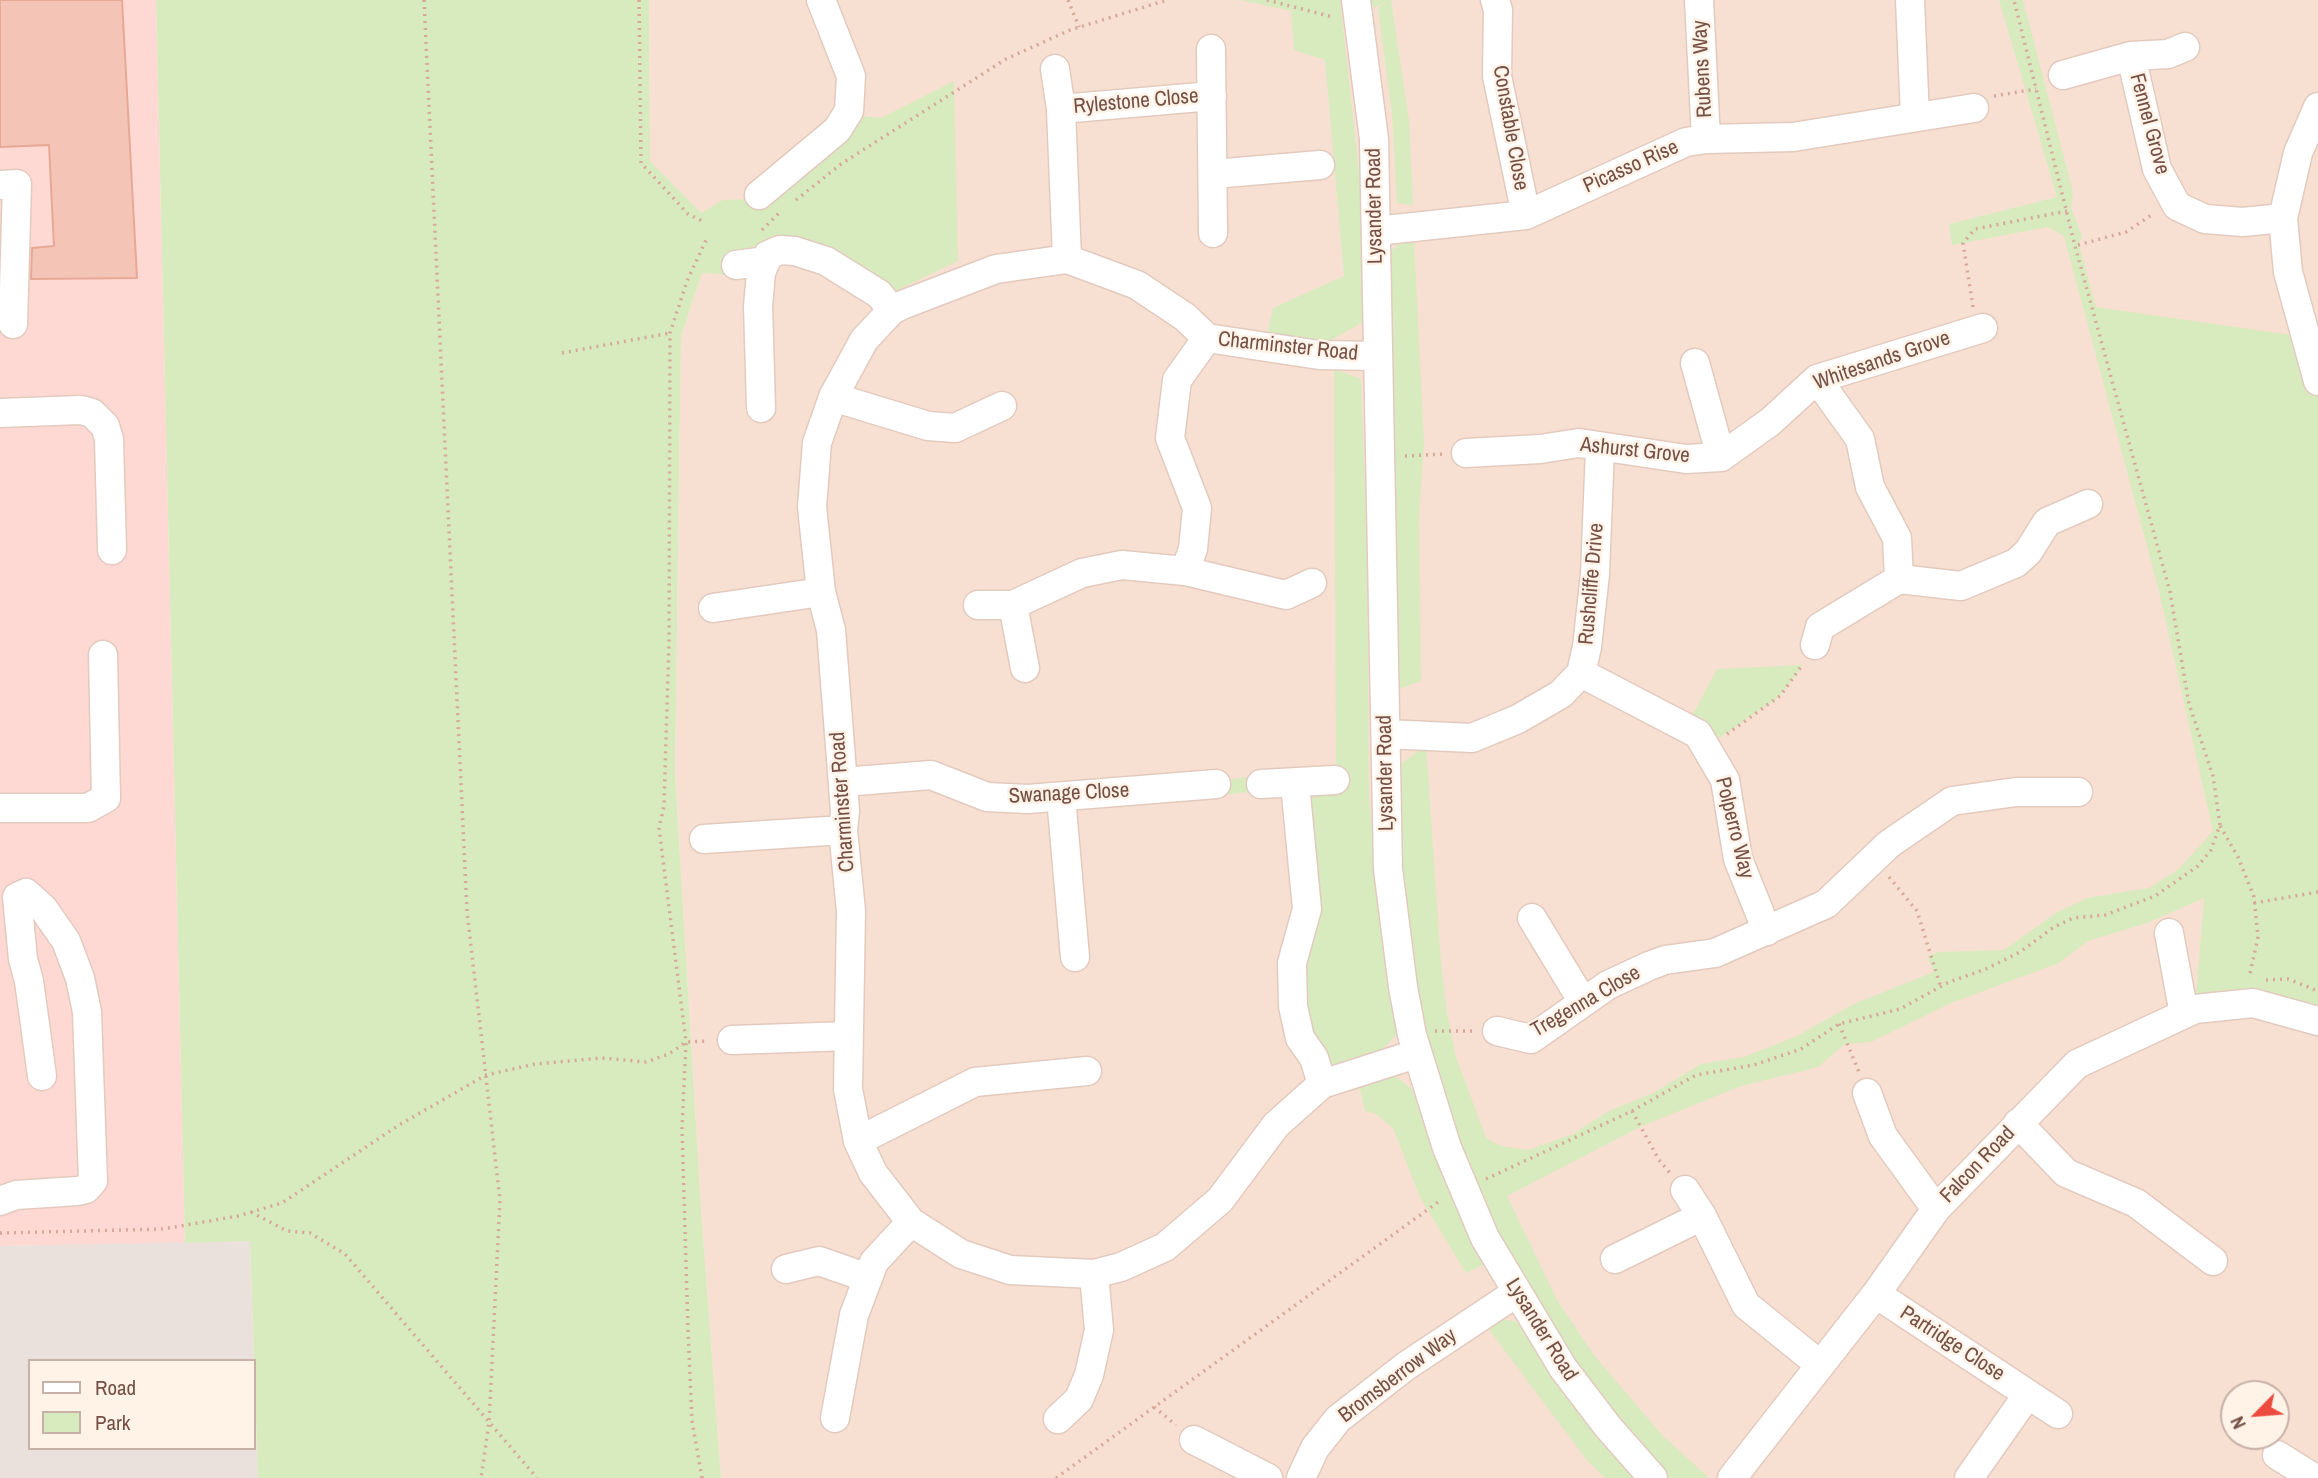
<!DOCTYPE html>
<html>
<head>
<meta charset="utf-8">
<style>
	body { margin:0 }
	#map { position:relative; width:2318px; height:1478px; overflow:hidden; background:#fdede0; font-family:"Archivo Narrow",sans-serif }
	canvas { display:block }
	.legend { position:absolute; left:28px; top:1359px; width:228px; height:91px; box-sizing:border-box; background:#fff2e7; border:2px solid #c8b1a7; margin:0; padding:9px 12px; list-style:none; font-size:21px; color:#755046 }
	.legend li { display:flex; align-items:center; gap:14px; height:35px }
	.legend b { width:35px; border:2px solid #c8b1a7 }
	.north { position:absolute; left:2220px; top:1380px; width:70px; height:70px; box-sizing:border-box; background:#fff2e7; border:2px solid #c8b1a7; border-radius:50%; rotate:245deg; font-size:19px; font-weight:700; line-height:28px; text-align:center; color:#755046 }
	.north::after { content:''; display:block; margin:auto; width:24px; height:32px; background:#ed4b3f; clip-path:polygon(50% 0,100% 100%,50% 72%,0 100%) }
</style>
</head>
<body>
<div id="map">
<canvas width="2318" height="1478"></canvas>
<ul class="legend">
<li><b style="height:9px;background:#fff"></b>Road</li>
<li><b style="height:19px;background:#d7ebbe"></b>Park</li>
</ul>
<div class="north">N</div>
</div>
<script>
const c = document.querySelector('canvas').getContext('2d');
c.lineJoin = 'round';
function paint(path, color) { c.fillStyle = color; c.fill(path, 'evenodd'); }
const shape = rows => new Path2D(rows.map(r => 'M' + r).join(''));
function trace(path, color, width, dash) { c.strokeStyle = color; c.lineWidth = width; c.lineCap = dash ? 'butt' : 'round'; c.setLineDash(dash || []); c.stroke(path); }
function write(font, color, halo, rows, align = 'center') {
  c.font = font + ' "Archivo Narrow",sans-serif'; c.lineWidth = 5; c.setLineDash([]); c.textBaseline = 'middle'; c.strokeStyle = halo; c.fillStyle = color; for (const [text, x, y, turn = 0] of rows) {
    c.save(); c.translate(x, y); c.rotate((+turn || 0) * Math.PI / 180); c.textAlign = isNaN(turn) ? turn : align; if (halo) c.strokeText(text, 0, 0); c.fillText(text, 0, 0); c.restore();
  }
}
const residential = shape([
	[649,0,2318,0,2318,1478,721,1478,701,1209,675,772,681,337,710,247,700,213,650,161],
	[2234,1394,2276,1394,2276,1436,2234,1436]
]);
const commercial = shape([
	[0,0,156,0,185,1243,0,1246]
]);
const industrial = shape([
	[250,1241,258,1478,0,1478,0,1246],
	[30,1361,254,1361,254,1448,30,1448]
]);
const green = shape([
	[156,0,649,0,650,161,701,213,723,200,752,199,847,115,881,118,954,81,958,261,893,292,764,243,735,253,736,275,702,273,681,337,675,772,701,1209,721,1478,258,1478,250,1241,185,1243],
	[1241,0,1340,0,1359,172,1365,321,1328,342,1266,339,1273,308,1344,276,1325,60,1294,50,1291,11],
	[1371,0,1391,0,1409,120,1413,205,1397,203,1392,114,1378,8,1385,2,1374,8],
	[1999,0,2023,0,2073,192,2071,208,2082,236,2079,245,2096,307,2306,337,2318,381,2318,1021,2195,1009,2204,898,2147,923,2088,941,2059,963,1951,1003,1871,1042,1845,1044,1818,1067,1741,1086,1642,1126,1507,1196,1557,1300,1593,1354,1661,1434,1709,1478,1667,1478,1636,1444,1570,1359,1492,1225,1458,1150,1428,1049,1406,932,1398,766,1426,745,1441,963,1447,1014,1456,1057,1486,1138,1500,1146,1528,1150,1571,1135,1609,1111,1655,1092,1701,1064,1744,1057,1797,1036,1854,1004,1934,972,1927,956,1939,952,2004,950,2056,913,2087,898,2149,888,2179,869,2213,831,2159,591,2064,236,2048,227,1952,245,1949,224,2057,197],
	[1414,239,1424,443,1419,517,1421,681,1396,690,1388,254,1400,243],
	[1334,369,1361,379,1367,545,1369,798,1380,911,1398,1033,1378,1054,1338,1066,1327,1061,1308,1019,1300,972,1310,801,1332,780,1336,765],
	[1803,665,1780,696,1706,747,1686,727,1717,669],
	[1256,776,1258,791,1221,795,1218,781],
	[1396,1077,1412,1089,1429,1138,1485,1264,1466,1273,1420,1197,1393,1128,1376,1114,1365,1111,1359,1085],
	[1502,1319,1517,1322,1552,1378,1604,1445,1635,1478,1605,1478,1586,1459,1485,1324]
]);
const building = shape([
	[0,0,122,0,137,278,31,279,32,248,54,246,49,145,0,147,0,0]
]);
const path = shape([
	[424,0,467,911,500,1200,489,1423,481,1478],
	[639,0,641,163,688,214,702,221],
	[1068,0,1079,27],
	[1267,0,1333,17],
	[1994,96,2036,89],
	[796,200,841,164,1006,59,1070,30,1167,0],
	[762,230,779,213],
	[2078,245,2126,232,2153,214],
	[1973,307,1963,243,1975,229,2067,211],
	[562,353,670,333],
	[1405,456,1443,454],
	[1727,734,1780,696,1803,664],
	[2220,826,2238,857,2254,897,2258,937,2249,978],
	[1889,877,1917,911,1941,988],
	[2254,903,2318,892],
	[2266,980,2288,979,2318,991],
	[1839,1024,1859,1072],
	[1435,1031,1473,1031],
	[1632,1111,1659,1160,1670,1173],
	[1486,1179,1632,1111,1696,1075,1754,1065,1801,1049,1839,1024,1900,1009,1949,982,1986,969,2020,952,2054,927,2073,918,2105,915,2155,896,2198,866,2211,850,2220,825,2213,776,2189,704,2170,592,2075,246,2014,0],
	[251,1212,287,1231,310,1233,345,1254,537,1478],
	[0,1233,163,1229,238,1216,282,1203,399,1125,486,1075,535,1064,602,1058,646,1062,669,1054,686,1042,709,1041],
	[1154,1407,1176,1425],
	[702,1478,692,1421,688,1330,682,1129,686,1042,659,828,664,806,669,641,670,333,687,281,707,238],
	[1056,1478,1441,1200]
]);
const minor = shape([
	[1356,0,1374,139,1388,869,1403,987,1412,1035,1447,1148,1485,1238,1563,1368,1608,1427,1653,1478],
	[1495,0,1498,10,1497,76,1526,215],
	[1699,0,1706,139],
	[1910,0,1915,117],
	[1211,49,1213,233],
	[2131,56,2157,169,2177,206,2205,219,2243,222,2283,218],
	[1055,69,1061,109,1067,259],
	[2063,75,2131,56,2168,54,2185,47],
	[2318,107,2298,153,2283,218,2288,272,2318,381],
	[1061,109,1212,96],
	[1213,174,1320,165],
	[0,185,17,184,13,324],
	[759,195,837,130,849,111,851,76,821,0],
	[1376,231,1526,215,1686,142,1706,139,1793,137,1974,108],
	[736,265,766,261],
	[1378,356,1319,355,1207,338,1185,317,1137,285,1067,259,996,269,902,305,892,310,864,340,833,397,817,443,812,507,821,592,831,630,845,811,843,830,851,911,848,1089,858,1141,873,1173,911,1222,961,1254,1010,1270,1094,1274,1121,1267,1165,1247,1220,1200,1276,1125,1322,1084,1416,1054],
	[1695,363,1721,457],
	[1817,379,1860,439,1870,487,1897,538,1899,579,1961,586,2016,563,2028,552,2047,522,2088,504],
	[833,397,928,426,955,428,1002,406],
	[761,408,758,306,761,273,768,255,780,250,795,251,826,261,879,294,892,310],
	[0,413,81,410,92,413,105,426,109,439,112,550],
	[1466,453,1540,449,1579,443,1686,459,1721,457],
	[1721,457,1770,422,1817,379,1983,328],
	[1185,571,1286,595,1312,583],
	[978,605,1013,605,1082,573,1122,565,1185,571,1193,549,1197,508,1170,438,1177,380,1207,338],
	[1013,605,1025,668],
	[713,608,821,592],
	[1815,645,1820,627,1899,579],
	[1581,673,1698,734,1725,780,1738,859,1767,931],
	[1386,734,1472,738,1518,719,1561,694,1581,673,1587,647,1595,574,1600,448],
	[843,782,931,775,987,797,1028,799,1216,784],
	[1261,784,1335,780],
	[1295,784,1307,909,1292,963,1293,1006,1300,1038,1314,1058,1322,1084],
	[1061,797,1075,957],
	[0,808,88,808,106,798,103,655],
	[704,839,843,830],
	[1532,918,1583,1002],
	[2169,933,2184,1014],
	[1497,1031,1531,1039,1608,985,1649,966,1665,960,1715,953,1826,904,1889,844,1952,801,2016,792,2078,792],
	[732,1040,848,1036],
	[1867,1093,1883,1136,1936,1209],
	[2018,1123,2066,1173,2136,1203,2213,1261],
	[858,1141,975,1082,1087,1071],
	[1685,1190,1702,1216],
	[0,1201,16,1195,78,1191,86,1189,93,1181,87,1012,80,978,66,941,43,908,26,893,17,897,23,959,29,981,42,1076],
	[1615,1259,1702,1216,1746,1305,1819,1364],
	[786,1269,819,1261,868,1278],
	[1876,1294,2058,1414],
	[835,1418,854,1315,874,1262,911,1222],
	[1058,1419,1079,1399,1089,1375,1099,1330,1094,1274],
	[1194,1440,1268,1478],
	[2277,1455,2314,1478],
	[1301,1478,1315,1448,1338,1419,1406,1366,1516,1293],
	[1732,1478,1876,1294,1936,1209,2077,1064,2195,1009,2253,1003,2318,1021],
	[1969,1478,2028,1394]
]);
const streetNames = [
	["Rubens Way",1703,69,-93],
	["Rylestone Close",1136,102,-5],
	["Fennel Grove",2149,124,75],
	["Constable Close",1510,128,80],
	["Picasso Rise",1631,167,-24],
	["Lysander Road",1375,206,-91],
	["Charminster Road",1288,347,6],
	["Whitesands Grove",1882,361,-19],
	["Ashurst Grove",1635,451,6],
	["Rushcliffe Drive",1592,584,-85],
	["Lysander Road",1386,773,-91],
	["Swanage Close",1069,794,-3],
	["Charminster Road",843,802,-94],
	["Polperro Way",1734,828,76],
	["Tregenna Close",1586,1002,-30],
	["Falcon Road",1978,1165,-46],
	["Lysander Road",1541,1330,58],
	["Partridge Close",1952,1344,33],
	["Bromsberrow Way",1398,1376,-37]
];
paint(residential, '#f7e0d1');
paint(commercial, '#fed9d3');
paint(industrial, '#ebe1dc');
paint(green, '#d7ebbe');
paint(building, '#f4c5b6');
trace(building, '#e7a896', 2);
trace(minor, '#e3cabf', 31);
trace(path, '#d8a89a', 3.5, [2, 5]);
trace(minor, '#fff', 28);
write('21px', '#755046', '#fff2e7', streetNames);
</script>
</body>
</html>
